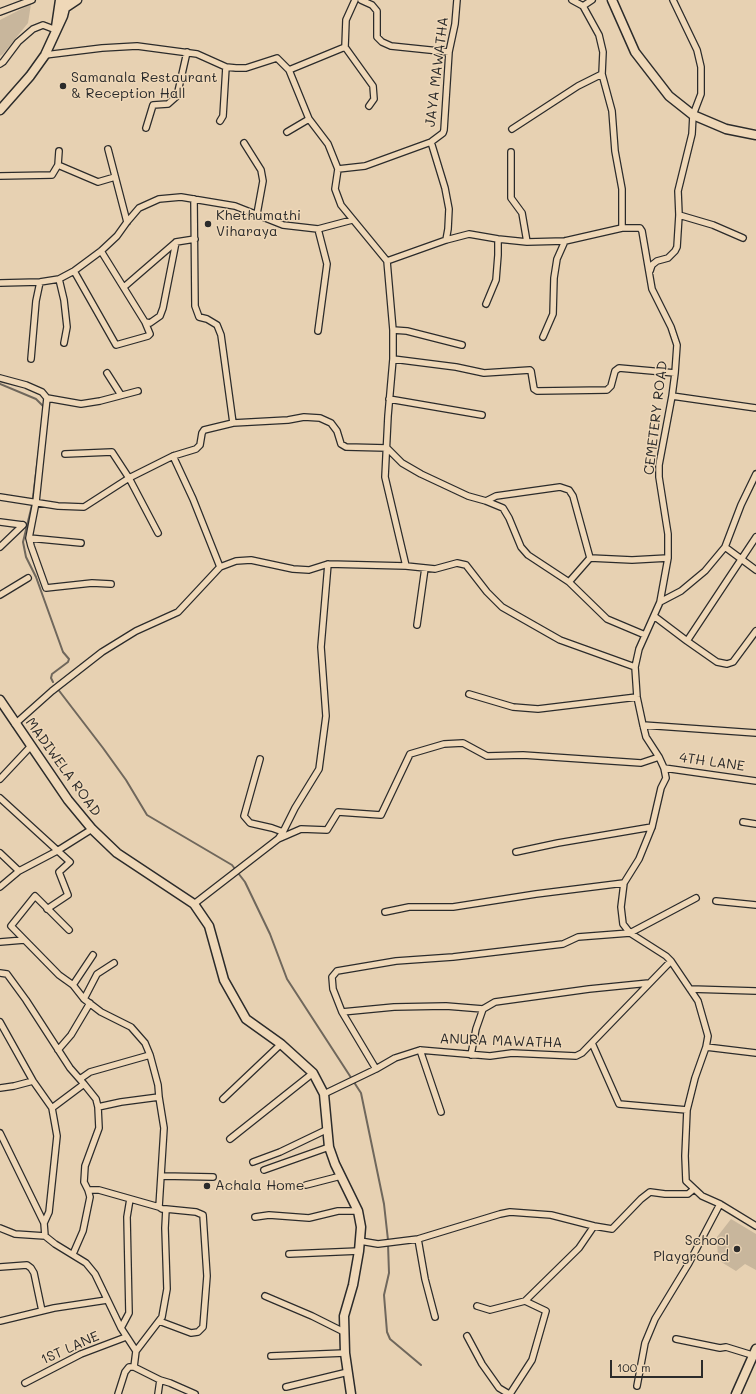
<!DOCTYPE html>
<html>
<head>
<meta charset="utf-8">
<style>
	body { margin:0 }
	#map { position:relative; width:756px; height:1394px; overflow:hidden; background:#e7d1b2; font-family:Mali,sans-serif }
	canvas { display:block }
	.scale { position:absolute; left:610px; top:1360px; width:93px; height:18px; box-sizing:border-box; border:2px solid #2b2b2b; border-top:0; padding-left:5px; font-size:12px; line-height:14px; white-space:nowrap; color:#2b2b2b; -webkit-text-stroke:3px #efd8b8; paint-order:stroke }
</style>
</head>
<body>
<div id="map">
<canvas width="756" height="1394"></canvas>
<div class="scale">100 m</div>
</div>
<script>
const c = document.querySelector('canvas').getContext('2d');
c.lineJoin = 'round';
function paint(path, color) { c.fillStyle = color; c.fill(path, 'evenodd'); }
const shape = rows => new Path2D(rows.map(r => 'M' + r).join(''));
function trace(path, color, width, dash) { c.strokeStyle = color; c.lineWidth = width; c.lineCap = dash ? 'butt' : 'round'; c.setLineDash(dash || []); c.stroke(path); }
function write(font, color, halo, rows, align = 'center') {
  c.font = font + ' Mali,sans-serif'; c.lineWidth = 3; c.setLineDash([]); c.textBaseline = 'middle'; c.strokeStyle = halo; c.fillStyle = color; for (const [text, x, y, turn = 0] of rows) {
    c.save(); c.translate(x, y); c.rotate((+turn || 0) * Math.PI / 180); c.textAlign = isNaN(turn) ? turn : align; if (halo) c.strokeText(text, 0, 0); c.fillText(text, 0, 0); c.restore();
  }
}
const green = shape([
	[31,4,28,23,3,54,0,56,0,20],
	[731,1219,756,1234,756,1270,745,1264,736,1271,718,1260,717,1237]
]);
const stream = shape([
	[0,384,36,399,44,407],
	[39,449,32,505,23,542,26,557,36,577,63,652,69,659,68,662,52,674,51,678,53,682],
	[57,688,103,748,126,780,147,815,232,865,245,882,270,934,287,979,361,1093,384,1204,388,1240],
	[388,1244,389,1273,384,1295,387,1332,390,1339,421,1365]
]);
const minor = shape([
	[361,0,372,5,377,11,377,37,382,42,391,46,449,52],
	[572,0,583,6,599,35,603,52,602,74,612,111,615,151,622,189,622,228,640,228,642,231,652,289,671,327,677,345,675,373,672,396,659,465,659,477,668,534,668,558,660,602,639,649,635,667,637,697,643,725,646,737,659,757,664,768,666,778,661,788,652,827,639,859,624,883,621,907,623,924,630,933,666,956,671,961,698,1001,708,1036,706,1047,695,1078,687,1110,685,1156,686,1181,702,1196,720,1204,756,1226],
	[583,6,592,0],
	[0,12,32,0],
	[345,47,373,86,374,99,369,106],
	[45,55,102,48,137,46,197,54,226,67,236,68,246,68,277,58,289,70,309,119,328,144,338,169,335,189,341,205,387,261,393,330,393,359,388,416,385,477,406,566],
	[0,64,3,62,18,42,33,29,43,25,56,30],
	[289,70,345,47,346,20,355,0],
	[220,121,223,116,226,67],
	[146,128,153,105,168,104,177,96,187,52],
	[512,129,578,86,602,74],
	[287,132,309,119],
	[431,142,445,188,449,209,448,229,446,240],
	[244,143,261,170,263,181,257,214],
	[108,149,127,222],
	[511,152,511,198,522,213,527,242],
	[58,165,98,182,115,177],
	[338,169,365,166,431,142,443,133,444,130,449,52,455,24,457,0],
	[0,176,52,175,58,165,59,151],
	[194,199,195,306,199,317,207,319,217,325,221,335,233,423],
	[679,215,713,225,743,238],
	[318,229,327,264,318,331],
	[101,251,145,322,150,323,160,316,163,308,176,242],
	[387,261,446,240,469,234,498,239,527,242,565,241,622,228],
	[74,271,116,345,148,336,150,334,145,322],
	[650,271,652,265,657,261,668,258,675,251,677,247,679,215,678,191,692,134,693,115,701,94,701,67,697,50,673,0],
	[59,279,64,300,67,327,64,343],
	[0,283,40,282,59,279,74,271,101,251,117,236,127,222,139,208,159,199,181,197,235,206,283,225,318,229,352,220],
	[124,287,176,242,195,239],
	[486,304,496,280,498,255,498,239],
	[393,330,407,331,462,345],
	[543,337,553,314,554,278,557,259,565,241],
	[31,359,36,301,40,282],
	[393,359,456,367,484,373,530,370,531,371,534,389,537,391,607,390,611,386,615,371,619,368,675,373],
	[107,373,121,395],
	[0,378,26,385,42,392,47,398,81,404,100,401,138,391],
	[672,396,756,408],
	[47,398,36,502,29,538,31,546,46,588,92,583,111,584],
	[389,399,482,415],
	[65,454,112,452,129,478,158,533],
	[173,456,193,499,220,567],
	[0,497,58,506,84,507,129,478,173,456,196,449,200,445,202,433,204,430,233,423,288,420,304,417,320,418,331,423,337,431,341,444,346,447,387,448,402,463,421,474,468,496,486,501,503,508,509,518,521,547,528,555,569,582,607,619,645,635],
	[486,501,496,496,560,487,569,490,573,496,590,558],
	[0,522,23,525],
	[29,538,81,543],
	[0,547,23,525],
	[725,547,756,570],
	[569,582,590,558,632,560,668,558],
	[0,595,28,578],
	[660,602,681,591,705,571,725,547,741,505,756,474],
	[654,616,687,641,717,662,727,664,733,662,756,631],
	[417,625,425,568],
	[687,641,756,537],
	[469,694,513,707,538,709,637,697],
	[15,724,52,691,102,652,136,631,178,612,220,567,236,561,251,560,293,569,309,570,328,564,406,566,435,569,457,563,466,565,487,592,502,607,560,640,635,667],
	[643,725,756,733],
	[260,759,244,816,250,823,272,828,283,832],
	[664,768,756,781],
	[0,779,31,746],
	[0,798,70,862,59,872,68,895,47,909],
	[743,822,756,824],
	[278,839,301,829,327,830,338,812,381,815,410,754,444,744,463,743,487,756,523,755,641,763,659,757],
	[516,852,558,843,652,827],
	[0,853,19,871],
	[0,887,19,871,57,851,92,829],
	[716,901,756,905],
	[194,904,278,839,283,832,295,808,319,769,326,716,321,647,328,564],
	[385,912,409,907,453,907,536,894,624,883],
	[69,930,35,896,11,926,59,975,73,985,84,999,101,1012,131,1027,145,1043,150,1055,158,1085,159,1097,164,1128,159,1207,162,1209,166,1209,165,1228,167,1289,162,1317,136,1351],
	[0,942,24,940],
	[0,973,7,974,26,1000,70,1068,84,1084,96,1099,98,1107,99,1128,85,1166,84,1182,88,1190,90,1197,83,1231,73,1254],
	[73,985,93,955],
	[690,989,756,991],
	[84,999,97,974,114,963],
	[342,1012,333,989,332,977,337,971,396,961,453,957,563,944,578,937,630,933,696,898],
	[0,1022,33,1081,52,1108,57,1136,49,1212,44,1223],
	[592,1043,619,1104,687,1110],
	[706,1047,756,1053],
	[58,1050,71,1035,90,1003],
	[420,1050,441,1112],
	[471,1055,476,1029,483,1009],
	[376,1069,342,1012,394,1007,446,1006,483,1009,495,1002,589,989,649,983],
	[80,1079,90,1072,150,1055],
	[0,1088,14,1086,33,1081],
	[324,1094,376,1069,395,1058,420,1050,490,1056,512,1053,576,1056,582,1053,671,961],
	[223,1099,281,1044],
	[98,1107,121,1102,159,1097],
	[52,1108,84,1084],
	[0,1133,44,1223,45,1236,55,1244,86,1263,95,1274,121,1328,136,1351,134,1367,160,1380,170,1383,195,1394],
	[230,1139,313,1073],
	[253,1162,280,1152,328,1129],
	[264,1170,329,1147],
	[162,1176,213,1177],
	[306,1185,341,1176],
	[88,1190,99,1190,159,1207],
	[255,1217,269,1215,309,1218,338,1211,358,1211],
	[0,1228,15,1234,45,1236],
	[418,1239,425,1279,435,1317],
	[360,1241,378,1244,418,1239,500,1214,510,1212,551,1215,594,1226,612,1229,641,1199,650,1192,665,1194,688,1194,694,1189],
	[289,1254,359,1251],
	[0,1267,27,1265,31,1268,34,1273,42,1311],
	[265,1296,312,1316,344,1332],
	[525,1301,579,1248,594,1226],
	[477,1306,490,1310,525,1301,546,1311,532,1360,510,1394],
	[0,1321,54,1308,107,1300],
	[159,1321,191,1333,198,1332,203,1327,207,1276,203,1215,196,1212,166,1209],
	[121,1328,129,1313,127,1217,130,1199],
	[467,1336,482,1364,499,1388,509,1394],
	[676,1339,720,1348,726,1347,752,1355],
	[271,1356,345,1353],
	[25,1383,81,1354,126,1337],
	[637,1386,645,1343,655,1319,689,1263,720,1204],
	[286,1387,348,1372],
	[118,1394,125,1372,129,1367,134,1367],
	[158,1394,160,1380]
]);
const secondary = shape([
	[612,0,635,52,669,96,693,115,726,129,756,135],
	[0,700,68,800,92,829,117,853,194,904,209,926,224,980,246,1019,281,1044,313,1073,324,1094,329,1147,335,1164,358,1211,361,1227,359,1251,353,1285,344,1316,345,1353,351,1394]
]);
const primary = shape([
	[65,8,77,0],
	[56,27,60,0],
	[0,110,30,76,45,55,63,16,67,0],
	[736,1394,756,1349]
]);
const markers = [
	[63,86,4,"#2b2b2b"],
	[208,224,4,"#2b2b2b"],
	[207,1186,4,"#2b2b2b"],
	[737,1249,4,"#2b2b2b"]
];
const streetNames = [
	["JAYA MAWATHA",437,72,-83],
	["CEMETERY ROAD",656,418,-83],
	["4TH LANE",712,762,8],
	["MADIWELA ROAD",63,767,54],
	["ANURA MAWATHA",501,1041,2],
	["1ST LANE",70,1348,-24]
];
const poiNames = [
	["Samanala Restaurant",71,78],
	["& Reception Hall",71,94],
	["Khethumathi",216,216],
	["Viharaya",216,232],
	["Achala Home",215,1186],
	["School",729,1241,"right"],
	["Playground",729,1257,"right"]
];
paint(green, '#c8b69c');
trace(stream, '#6f675c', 2);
trace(minor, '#2b2b2b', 8);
trace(secondary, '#2b2b2b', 11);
trace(primary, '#2b2b2b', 11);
trace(minor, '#efd8b8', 5.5);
trace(secondary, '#efd8b8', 8);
trace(primary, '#efd8b8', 8);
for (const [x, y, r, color] of markers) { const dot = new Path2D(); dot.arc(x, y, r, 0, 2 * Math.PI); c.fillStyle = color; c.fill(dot); trace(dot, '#efd8b8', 1.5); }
write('14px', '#2b2b2b', '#efd8b8', streetNames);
write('14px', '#2b2b2b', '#efd8b8', poiNames, 'left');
</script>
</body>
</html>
